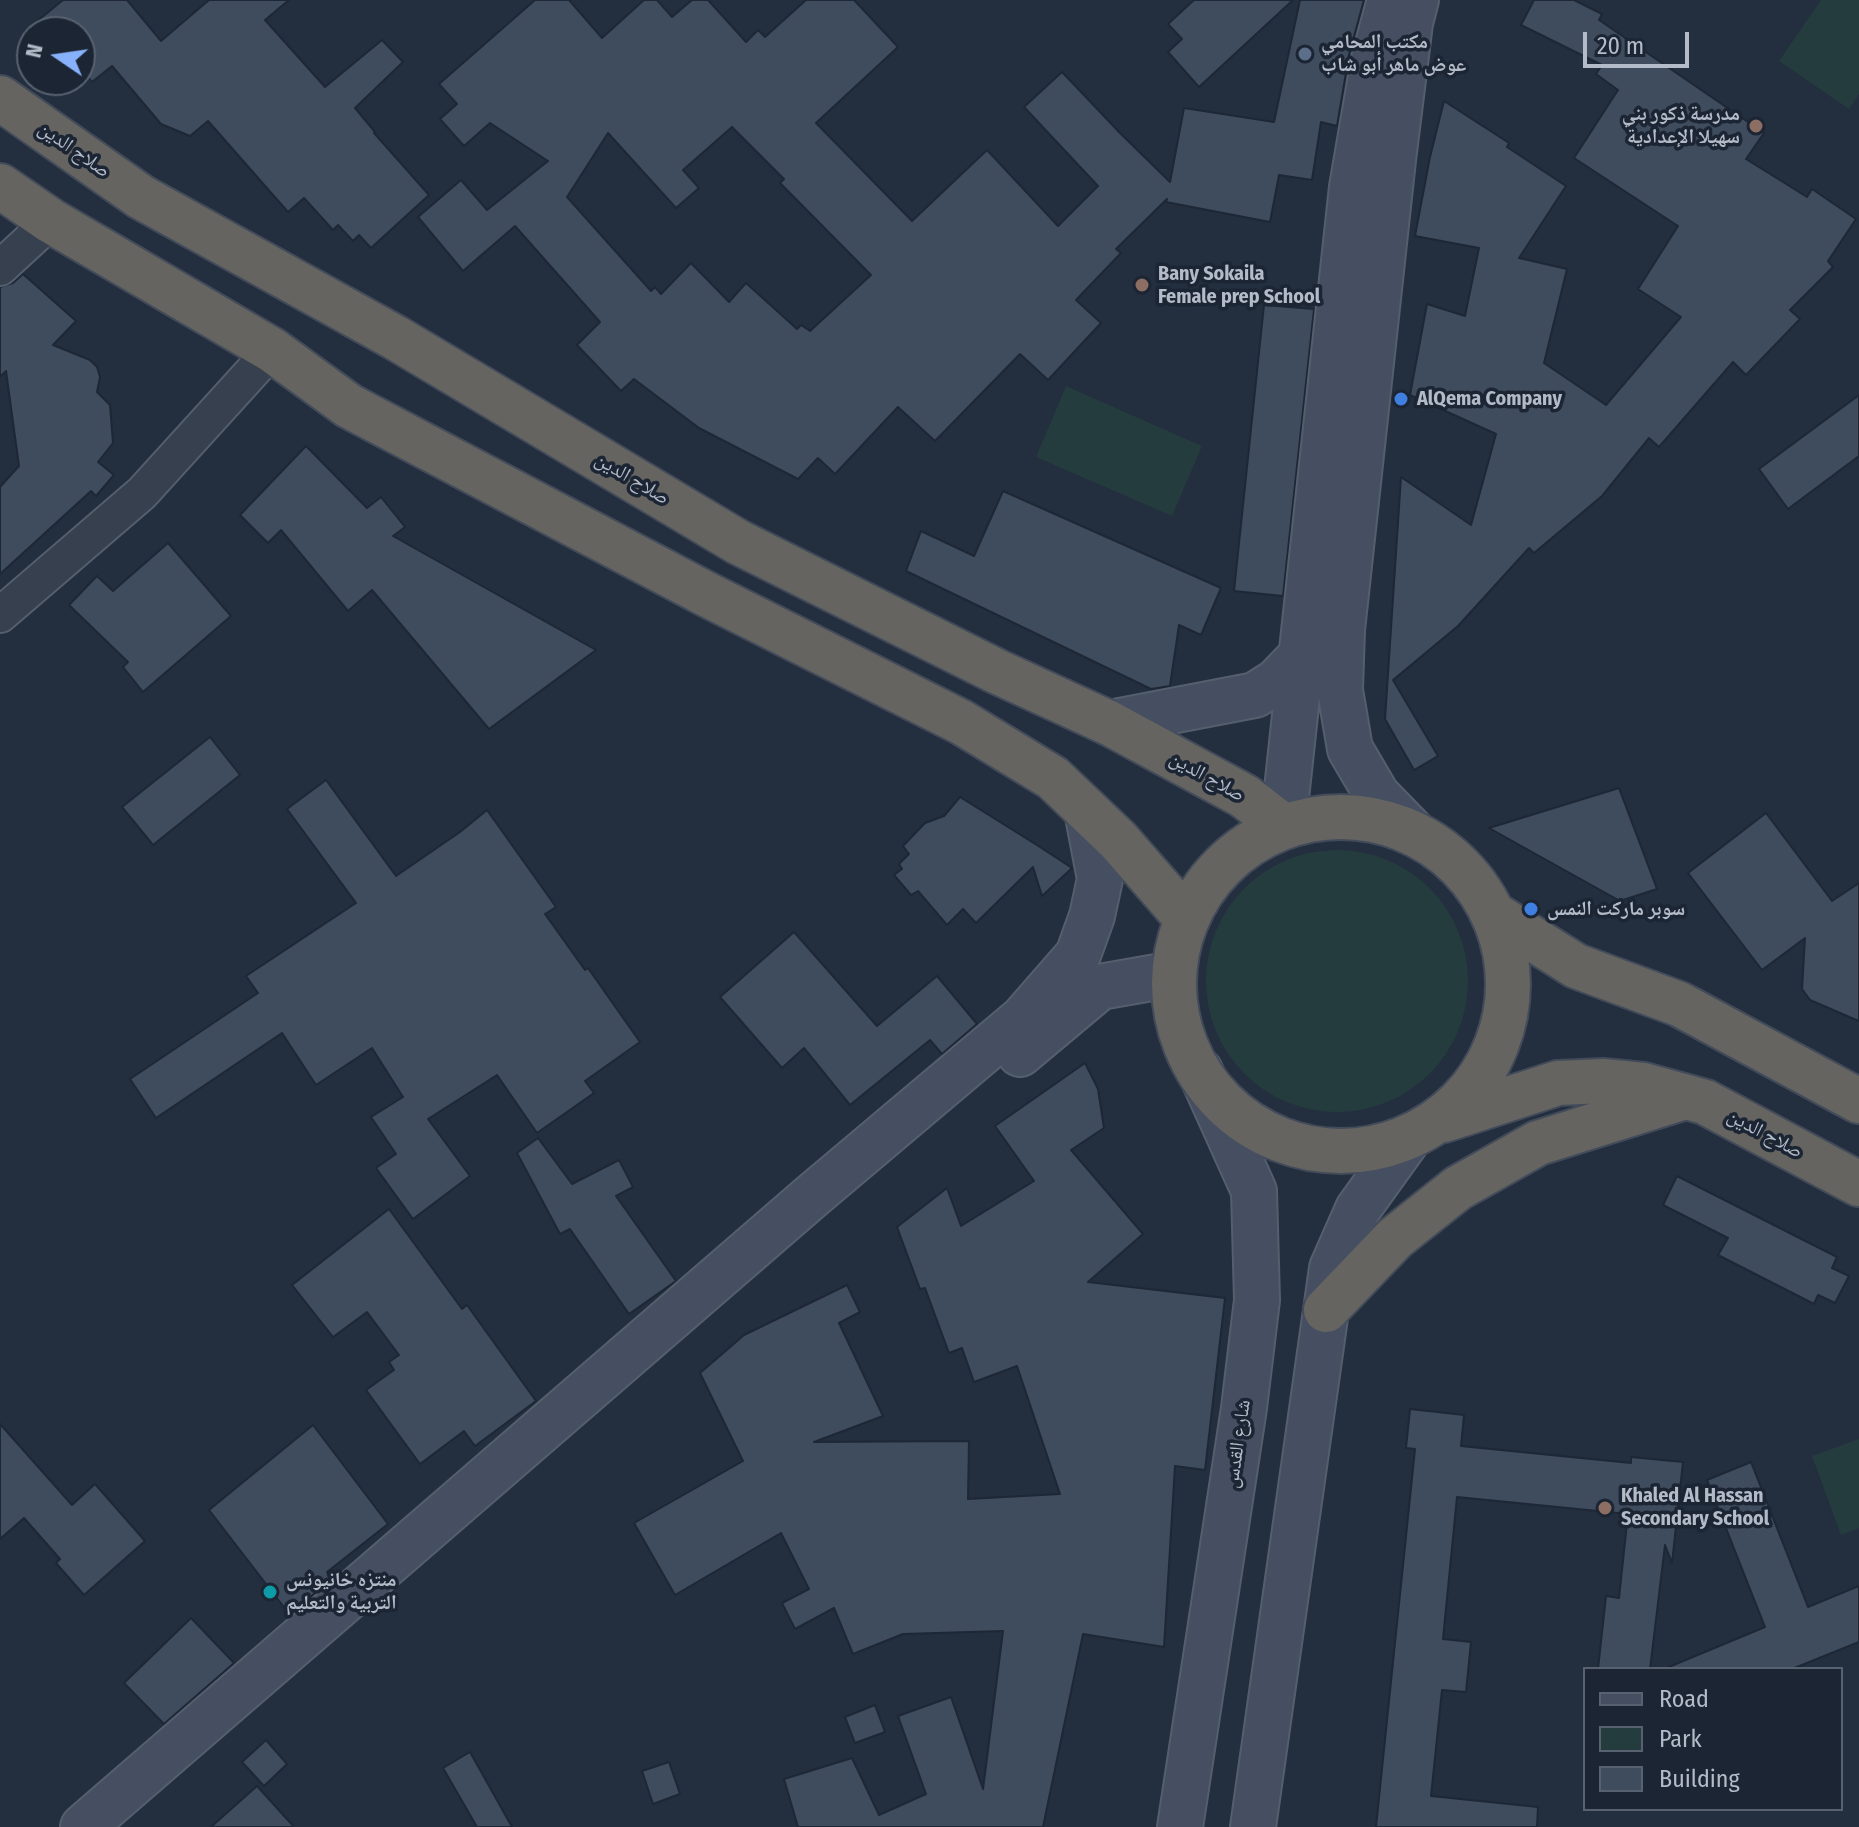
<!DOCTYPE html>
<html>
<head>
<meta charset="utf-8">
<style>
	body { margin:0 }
	#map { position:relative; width:1859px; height:1827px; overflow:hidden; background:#232e3e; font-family:"Fira Sans Condensed",sans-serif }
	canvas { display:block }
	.legend { position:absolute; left:1583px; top:1667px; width:260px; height:144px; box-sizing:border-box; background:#1c2533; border:2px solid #58616f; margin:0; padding:10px 14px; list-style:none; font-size:24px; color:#b3bbc9 }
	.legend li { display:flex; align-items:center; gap:16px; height:40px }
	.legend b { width:40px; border:2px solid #58616f }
	.north { position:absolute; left:16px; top:16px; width:80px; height:80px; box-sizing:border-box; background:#1c2533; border:2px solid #58616f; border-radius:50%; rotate:283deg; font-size:22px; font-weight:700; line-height:32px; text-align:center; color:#b3bbc9 }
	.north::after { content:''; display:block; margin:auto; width:28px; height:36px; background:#87b1fb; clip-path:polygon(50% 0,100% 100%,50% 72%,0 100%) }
	.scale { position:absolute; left:1583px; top:32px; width:106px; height:36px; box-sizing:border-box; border:4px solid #b3bbc9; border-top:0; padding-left:10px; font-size:24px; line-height:28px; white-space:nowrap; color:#b3bbc9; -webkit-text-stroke:6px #1c2533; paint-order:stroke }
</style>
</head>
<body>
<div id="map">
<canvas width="1859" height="1827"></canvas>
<ul class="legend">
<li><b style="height:10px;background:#454f61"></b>Road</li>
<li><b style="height:22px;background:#253c3f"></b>Park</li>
<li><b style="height:22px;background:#3f4c5e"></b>Building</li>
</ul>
<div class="north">N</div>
<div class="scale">20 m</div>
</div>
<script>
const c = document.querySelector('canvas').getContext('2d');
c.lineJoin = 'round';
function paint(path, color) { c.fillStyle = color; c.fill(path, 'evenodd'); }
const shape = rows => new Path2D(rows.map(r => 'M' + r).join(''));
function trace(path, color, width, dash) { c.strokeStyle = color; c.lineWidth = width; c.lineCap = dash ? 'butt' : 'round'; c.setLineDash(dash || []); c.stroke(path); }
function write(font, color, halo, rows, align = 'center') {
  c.font = font + ' "Fira Sans Condensed","Noto Naskh Arabic",sans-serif'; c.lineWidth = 7; c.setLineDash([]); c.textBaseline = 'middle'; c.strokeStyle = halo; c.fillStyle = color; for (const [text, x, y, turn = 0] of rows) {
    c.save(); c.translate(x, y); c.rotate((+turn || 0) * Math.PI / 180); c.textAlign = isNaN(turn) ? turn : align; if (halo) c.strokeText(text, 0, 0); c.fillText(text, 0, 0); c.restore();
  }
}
const green = shape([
	[1821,0,1859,0,1859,94,1849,109,1779,61],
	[1066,386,1202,446,1172,516,1036,457],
	'1206 981a131 131 0 1 1 262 0a131 131 0 1 1-262 0Z',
	[1859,1439,1859,1528,1841,1535,1812,1456]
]);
const building = shape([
	[63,0,127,0,161,41,209,0,289,0,265,20,325,87,382,40,403,62,355,108,375,132,374,133,429,195,371,248,359,235,353,241,338,225,333,230,304,198,288,212,208,121,190,136,161,124,112,66,92,82,80,67,80,32,24,32,63,0],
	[535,0,569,0,602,38,644,0,657,0,672,17,692,0,708,0,746,42,758,30,765,37,806,0,854,0,898,47,816,123,912,221,987,150,1058,226,1098,186,1024,107,1062,72,1120,133,1170,182,1184,108,1274,122,1300,0,1364,0,1349,55,1337,126,1321,122,1312,180,1279,175,1270,222,1166,202,1167,199,1116,249,1121,253,1076,300,1101,323,1048,380,1020,354,935,441,898,407,835,474,818,458,798,479,699,428,634,379,621,391,577,345,600,322,515,226,463,271,418,217,461,180,487,210,548,161,490,123,464,146,440,119,457,104,439,84,535,0],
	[732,127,784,179,780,183,871,275,810,331,801,325,797,329,746,283,729,302,691,263,661,294,655,287,651,291,567,197,608,133,676,208,699,188,683,170,732,127],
	[1194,0,1293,0,1199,87,1168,52,1182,39,1168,24,1194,0],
	[1534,0,1574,0,1602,14,1599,20,1764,133,1746,159,1807,197,1812,189,1856,219,1828,261,1833,267,1790,310,1800,319,1746,375,1733,362,1659,447,1649,438,1602,496,1534,553,1529,548,1458,626,1393,680,1438,756,1414,770,1385,719,1401,477,1471,525,1496,434,1410,395,1427,304,1465,316,1479,248,1415,236,1430,157,1444,101,1509,143,1507,147,1566,186,1519,258,1567,269,1544,363,1606,405,1681,317,1638,289,1678,226,1574,158,1618,90,1596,74,1602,65,1521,25,1534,0],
	[23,274,76,321,53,345,90,360,97,367,100,377,97,392,110,405,113,443,98,462,114,475,96,496,91,491,0,574,0,487,19,466,6,371,0,377,0,287,13,283,23,274],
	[1264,305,1314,309,1283,596,1234,591,1264,305],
	[1859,395,1859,456,1788,509,1759,469,1859,395],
	[306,446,367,508,381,497,405,527,393,536,596,650,489,729,372,590,348,611,281,530,268,543,240,515,306,446],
	[1003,491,1221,588,1201,635,1179,625,1170,686,1151,689,906,571,921,531,974,556,1003,491],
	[168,543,231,616,143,692,123,667,128,662,69,605,97,576,113,591,168,543],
	[210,737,240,775,153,845,122,807,210,737],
	[326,780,396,876,460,832,487,810,556,907,545,914,585,970,588,968,640,1042,585,1081,594,1093,537,1133,497,1075,428,1119,470,1176,413,1219,376,1168,396,1154,371,1117,403,1097,372,1048,316,1085,282,1033,156,1118,130,1079,258,993,246,976,356,903,287,809,326,780],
	[1619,788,1657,889,1620,901,1489,828,1619,788],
	[960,797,1040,847,1072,868,1042,896,1033,867,976,923,963,909,947,925,918,891,911,895,894,875,902,869,899,864,909,854,903,846,925,823,944,816,960,797],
	[1766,813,1832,901,1859,883,1859,1021,1810,1000,1802,989,1805,938,1762,970,1688,873,1766,813],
	[794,932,877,1026,937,976,977,1024,942,1054,930,1040,850,1105,804,1048,782,1068,720,997,794,932],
	[1085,1063,1098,1089,1104,1128,1071,1150,1143,1234,1088,1282,1225,1298,1205,1470,1175,1466,1164,1647,1083,1634,1043,1827,798,1827,784,1779,852,1758,879,1815,926,1794,898,1716,951,1697,983,1789,1003,1631,903,1634,853,1654,834,1608,795,1629,782,1603,809,1589,781,1533,675,1595,634,1523,743,1461,700,1373,744,1335,847,1285,860,1312,839,1323,883,1416,814,1442,969,1441,968,1499,1060,1494,1017,1366,974,1382,962,1348,949,1353,925,1288,920,1289,897,1227,947,1188,961,1226,1034,1181,995,1126,1085,1063],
	[538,1138,572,1184,619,1160,633,1187,616,1196,676,1281,629,1314,570,1229,560,1234,517,1153,538,1138],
	[1677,1176,1837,1257,1832,1268,1849,1276,1835,1303,1818,1295,1814,1304,1718,1255,1728,1238,1663,1205,1677,1176],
	[389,1209,462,1309,467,1305,536,1401,475,1446,464,1431,420,1464,366,1390,394,1370,389,1362,399,1355,367,1312,333,1337,292,1285,389,1209],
	[1410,1409,1464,1415,1461,1446,1631,1463,1631,1457,1683,1462,1672,1563,1665,1545,1650,1669,1598,1669,1606,1596,1619,1598,1628,1514,1457,1497,1443,1639,1471,1642,1466,1692,1442,1690,1431,1796,1538,1807,1537,1827,1376,1827,1415,1449,1406,1448,1410,1409],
	[0,1424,72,1505,95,1484,145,1541,84,1595,56,1563,60,1559,24,1518,0,1539,0,1424],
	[313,1425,388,1524,327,1572,332,1578,290,1615,209,1510,313,1425],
	[1751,1462,1808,1607,1859,1586,1859,1642,1792,1669,1664,1669,1765,1627,1707,1480,1751,1462],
	[191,1618,234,1663,164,1724,124,1683,191,1618],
	[875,1705,885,1732,855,1743,845,1717,875,1705],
	[266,1740,287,1764,264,1786,242,1762,266,1740],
	[470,1752,512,1827,477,1827,443,1768,470,1752],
	[669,1762,680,1794,653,1804,642,1771,669,1762],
	[257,1786,294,1827,211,1827,257,1786]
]);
const minor = shape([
	[0,268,51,221],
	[0,615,142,493,272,350]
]);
const secondary = shape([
	[1109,723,1255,695,1277,681,1302,655],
	[1283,826,1352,187,1374,59,1390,0],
	[1412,831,1377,795,1350,749,1340,690,1342,630,1393,160,1410,23,1416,0],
	[1020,1054,1100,987,1174,974],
	[83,1827,812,1196,1023,1018,1078,955,1092,916,1100,879,1087,811],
	[1180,1827,1244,1408,1257,1300,1254,1191,1200,1071],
	[1253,1827,1332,1268,1358,1209,1409,1138]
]);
const trunk = shape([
	[0,98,141,197,396,338,738,542,998,672,1109,723,1244,796,1283,826],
	[0,186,51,221,272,350,349,406,708,595,961,722,1053,778,1118,840,1187,919],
	'1174 984a167 167 0 1 1 334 0a167 167 0 1 1-334 0Z',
	[1492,913,1576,966,1679,1004,1859,1101],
	[1444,1120,1558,1083,1603,1081,1643,1085,1705,1102,1859,1184],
	[1326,1310,1395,1238,1458,1188,1538,1143,1685,1097]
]);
const markers = [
	[1305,54,8,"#5c6f8a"],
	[1756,126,8,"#8d6e63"],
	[1142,285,8,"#8d6e63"],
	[1401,399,8,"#3f7fe0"],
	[1531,909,8,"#3f7fe0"],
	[1605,1508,8,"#8d6e63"],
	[270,1592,8,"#0f9aa8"]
];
const poiNames = [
	["مكتب المحامي",1321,42],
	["عوض ماهر أبو شاب",1321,65],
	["مدرسة ذكور بني",1740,114,"right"],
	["سهيلا الإعدادية",1740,137,"right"],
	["Bany Sokaila",1158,274],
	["Female prep School",1158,297],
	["AlQema Company",1417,399],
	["سوبر ماركت النمس",1547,909],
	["Khaled Al Hassan",1621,1496],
	["Secondary School",1621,1519],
	["منتزه خانيونس",286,1580],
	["التربية والتعليم",286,1603]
];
const streetNames = [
	["صلاح الدين",74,150,35],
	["صلاح الدين",632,479,31],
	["صلاح الدين",1207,777,29],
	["صلاح الدين",1765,1134,28],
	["شارع القدس",1238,1444,-82]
];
paint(green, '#253c3f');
paint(building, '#3f4c5e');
trace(building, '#1e2735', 2);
trace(minor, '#555e6c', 38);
trace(secondary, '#555e6c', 48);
trace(trunk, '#424b59', 48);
trace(minor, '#37404e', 34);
trace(secondary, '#454f61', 44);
trace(trunk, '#656461', 44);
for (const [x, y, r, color] of markers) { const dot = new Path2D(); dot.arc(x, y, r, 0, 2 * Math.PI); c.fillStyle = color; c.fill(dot); trace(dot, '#1c2533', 3); }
write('bold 20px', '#b3bbc9', '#1c2533', poiNames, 'left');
write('20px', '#b3bbc9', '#1c2533', streetNames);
</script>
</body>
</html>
